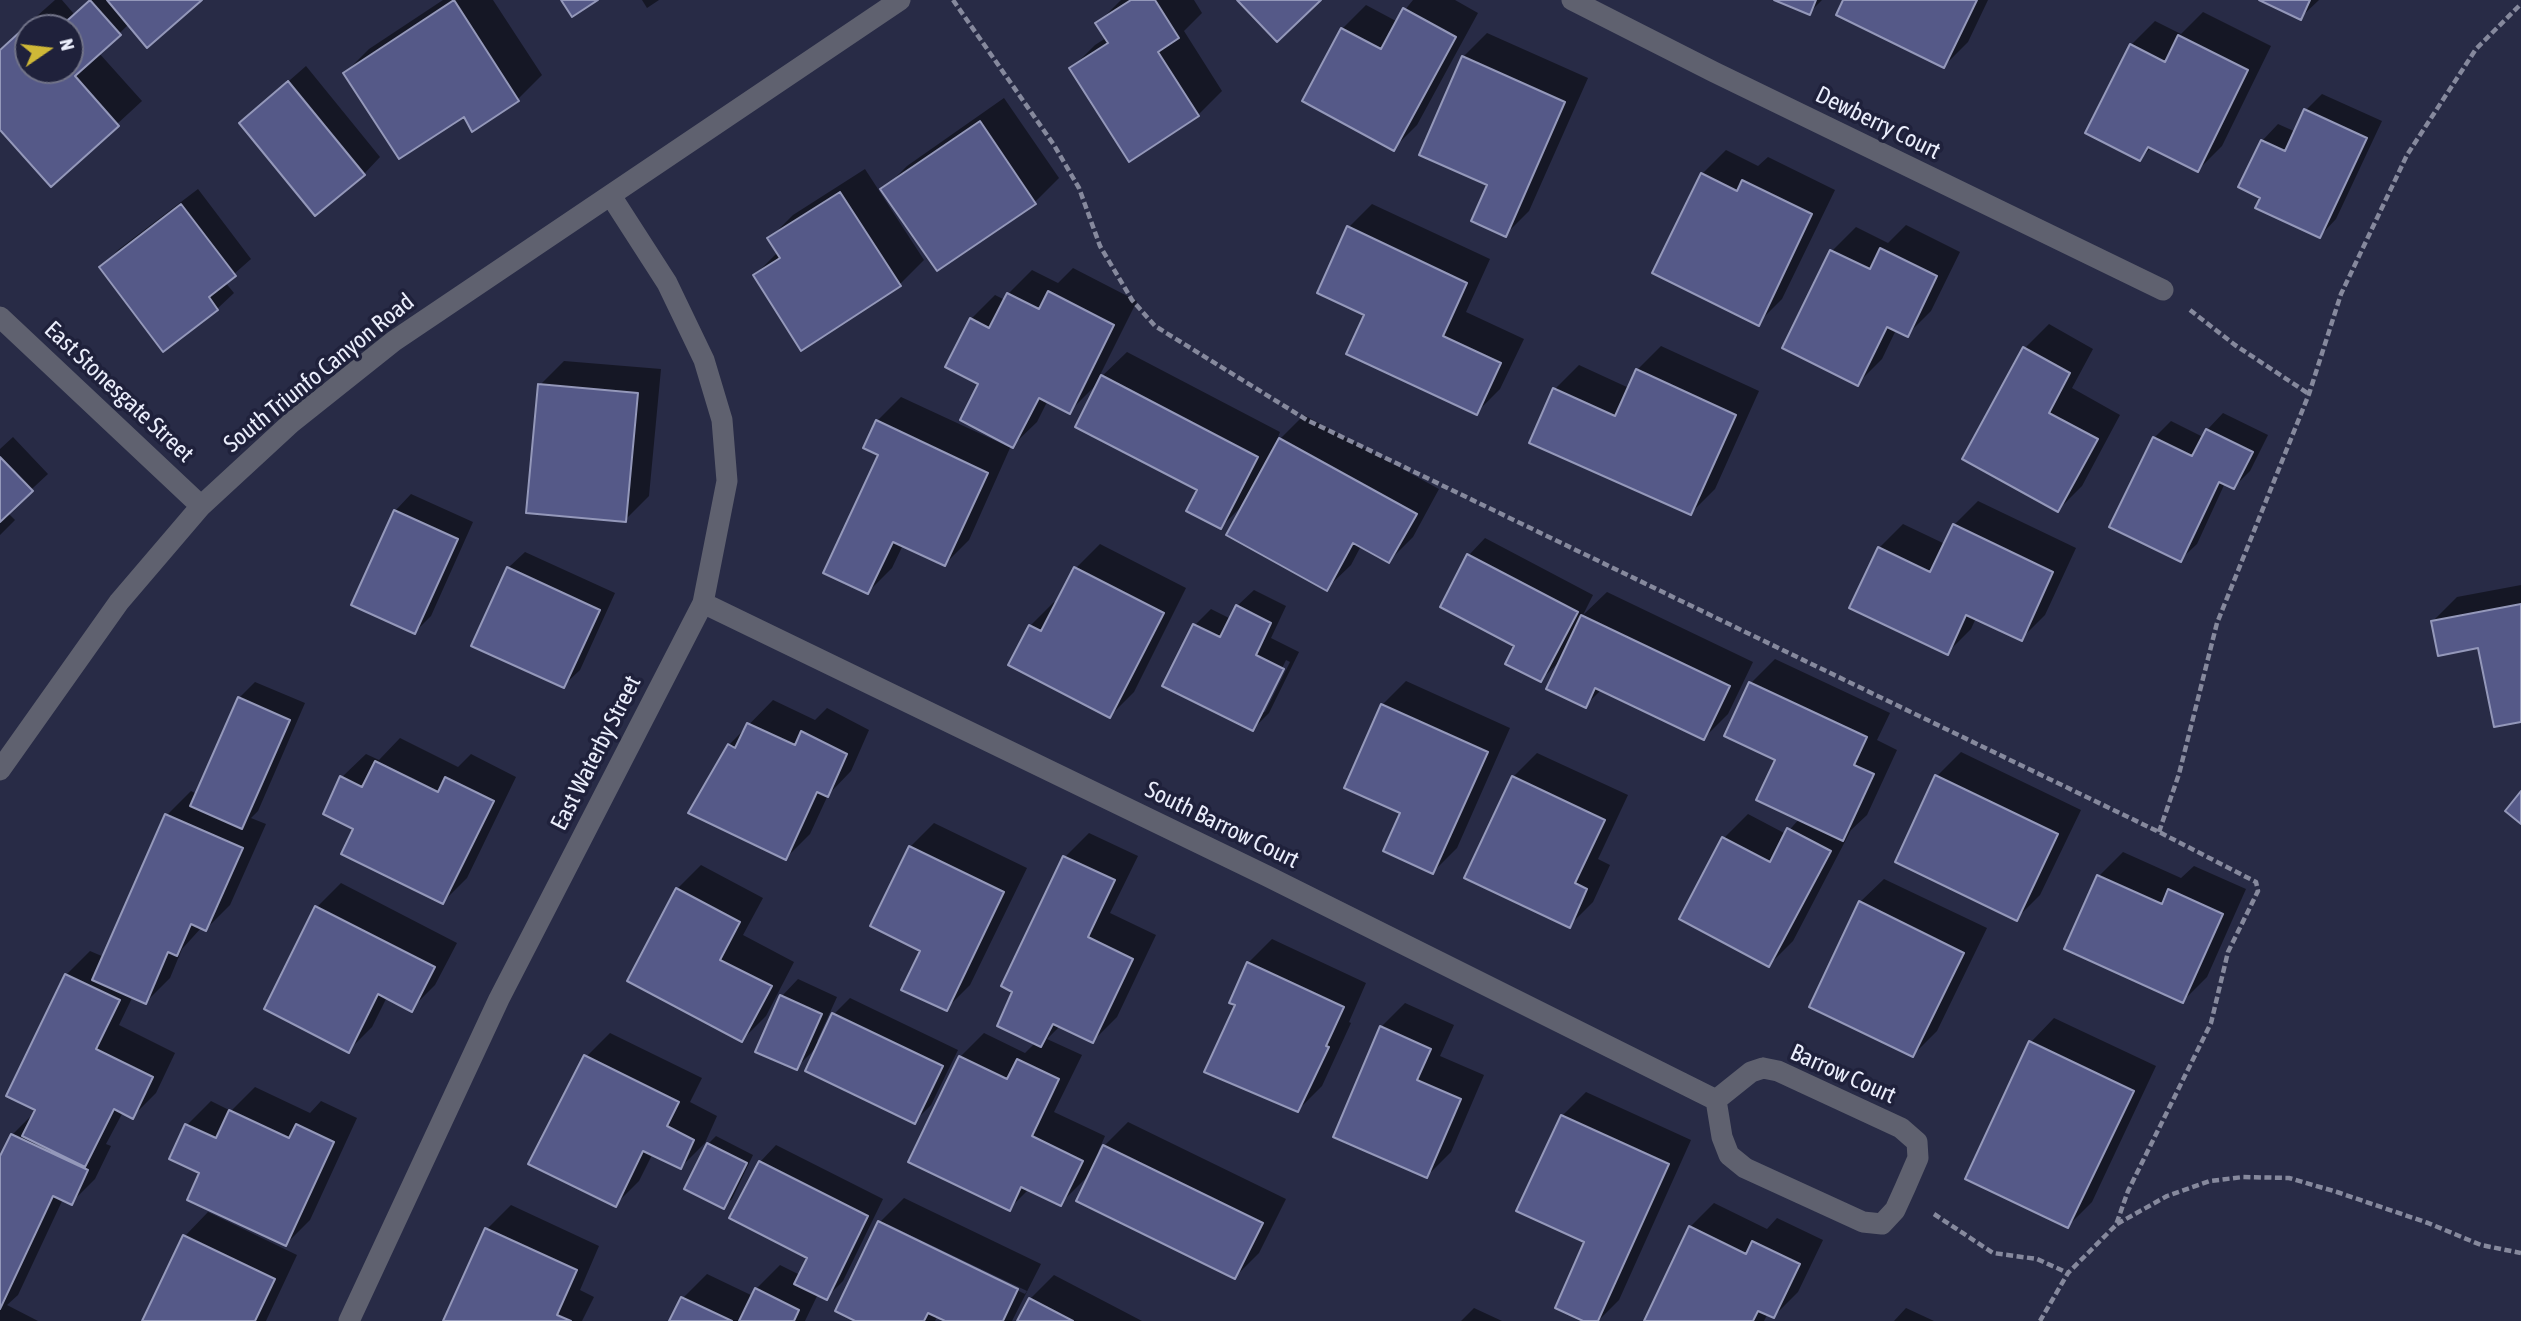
<!DOCTYPE html>
<html>
<head>
<meta charset="utf-8">
<style>
	body { margin:0 }
	#map { position:relative; width:2521px; height:1321px; overflow:hidden; background:#282b46; font-family:"Asap Condensed",sans-serif }
	canvas { display:block }
	.north { position:absolute; left:14px; top:14px; width:70px; height:70px; box-sizing:border-box; background:#1f213b; border:2px solid #717388; border-radius:50%; rotate:76deg; font-size:19px; font-weight:700; line-height:28px; text-align:center; color:#ebeefc }
	.north::after { content:''; display:block; margin:auto; width:24px; height:32px; background:#cfb837; clip-path:polygon(50% 0,100% 100%,50% 72%,0 100%) }
</style>
</head>
<body>
<div id="map">
<canvas width="2521" height="1321"></canvas>
<div class="north">N</div>
</div>
<script>
const c = document.querySelector('canvas').getContext('2d');
c.lineJoin = 'round';
function paint(path, color) { c.fillStyle = color; c.fill(path, 'evenodd'); }
const shape = rows => new Path2D(rows.map(r => 'M' + r).join(''));
function trace(path, color, width, dash) { c.strokeStyle = color; c.lineWidth = width; c.lineCap = dash ? 'butt' : 'round'; c.setLineDash(dash || []); c.stroke(path); }
function write(font, color, halo, rows, align = 'center') {
  c.font = font + ' "Asap Condensed",sans-serif'; c.lineWidth = 7; c.setLineDash([]); c.textBaseline = 'middle'; c.strokeStyle = halo; c.fillStyle = color; for (const [text, x, y, turn = 0] of rows) {
    c.save(); c.translate(x, y); c.rotate((+turn || 0) * Math.PI / 180); c.textAlign = isNaN(turn) ? turn : align; if (halo) c.strokeText(text, 0, 0); c.fillText(text, 0, 0); c.restore();
  }
}
const shadow = shape([
	[55,0,62,0,74,14,90,0,200,0,129,24,99,53,142,101,51,185,0,127,0,49],
	[28,28,70,28,70,70,28,70],
	[443,0,493,0,542,75,518,99,473,129,464,115,345,73,369,49],
	[642,0,659,0,647,8],
	[1121,0,1194,0,1202,13,1184,31,1222,91,1198,115,1129,160,1071,69,1095,45,1106,38,1097,24],
	[1413,0,1455,0,1478,13,1417,125,1393,149,1304,100,1342,29,1366,5,1396,21],
	[1779,0,1822,0,1809,13],
	[1845,0,1988,0,1968,42,1944,66],
	[2263,0,2319,0,2300,18],
	[2203,12,2271,46,2222,146,2198,170,2152,147,2140,159,2131,45,2155,21,2181,34],
	[1487,33,1588,78,1529,211,1505,235,1463,57],
	[306,66,380,157,364,174,241,123],
	[2322,94,2382,121,2336,219,2320,236,2262,197,2262,141,2278,124,2296,132,2306,110],
	[1004,98,1059,178,1035,202,883,190,907,166],
	[1726,150,1758,166,1768,157,1835,190,1782,299,1758,323,1702,174],
	[865,169,924,260,900,284,802,348,755,275,778,252,769,239,793,215],
	[198,189,251,259,225,282,234,293,217,309,102,267,118,250],
	[1372,204,1490,259,1466,312,1524,339,1500,389,1476,413,1367,314,1348,228],
	[1906,225,1960,252,1931,311,1907,335,1896,330,1882,359,1858,383,1785,347,1832,251,1856,227,1888,243],
	[1073,268,1137,301,1097,381,1127,352,1280,432,1276,443,1304,415,1439,489,1413,537,1389,561,1361,546,1351,565,1327,588,1243,505,1221,527,1199,489,1099,382,1070,411,1048,400,1037,422,1010,448,969,540,945,564,903,545,892,568,868,592,880,454,877,421,901,397,1009,447,1010,445,980,383,971,319,995,295,1005,300,1008,294,1032,270,1058,283],
	[2049,324,2093,349,2072,388,2120,415,2082,486,2058,510,2025,348],
	[1661,346,1759,391,1715,489,1691,513,1555,389,1579,365,1629,388,1637,370],
	[564,361,661,369,649,496,625,520,540,385],
	[2223,413,2268,435,2250,471,2234,487,2225,483,2197,544,2180,560,2154,438,2171,421,2203,437,2207,430],
	[13,437,48,474,7,512,15,520,0,535,0,449],
	[411,494,473,522,431,616,415,632,395,511],
	[1978,501,2076,548,2045,615,2021,639,1976,618,1971,629,1947,653,1879,548,1903,524,1945,544,1954,525],
	[1485,538,1593,595,1583,615,1607,592,1753,662,1728,714,1704,738,1602,689,1585,706,1562,659,1541,680,1517,645,1442,606,1469,555],
	[1100,544,1186,588,1134,692,1110,716,1030,626,1054,602,1058,604,1076,568],
	[525,552,615,593,580,670,563,686,508,568],
	[2521,585,2521,720,2479,646,2433,621,2457,597],
	[1254,590,1286,606,1271,638,1299,652,1269,713,1253,729,1195,625,1211,609,1231,619,1237,606],
	[1286,660,1290,662,1265,712,1261,712],
	[1775,659,1890,713,1877,740,1897,750,1867,815,1851,830,1793,941,1769,965,1681,919,1724,838,1748,814,1786,834,1799,819,1778,759,1726,735,1751,683],
	[1406,681,1510,728,1457,848,1433,872,1402,813,1382,705],
	[255,682,305,703,258,811,251,818,266,824,230,905,206,929,202,927,182,949,170,978,146,1002,133,996,119,1025,175,1053,156,1093,132,1117,123,1112,106,1144,111,1146,95,1179,71,1203,63,1199,18,1295,7,1305,38,1321,0,1321,0,1160,12,1135,38,1109,66,975,90,951,104,957,167,815,191,791,197,794,239,698],
	[773,700,815,720,827,708,869,730,851,771,828,795,810,834,786,858,729,745],
	[400,738,458,767,471,754,516,777,467,878,443,902,356,828,342,777,366,754,379,760],
	[1961,752,2081,810,2040,895,2016,919,1937,776],
	[1537,753,1628,795,1598,859,1610,865,1593,902,1569,926,1513,777],
	[934,823,1027,868,970,985,946,1009,910,847],
	[1089,833,1138,856,1110,913,1156,935,1117,1017,1093,1041,1060,1026,1047,1039,1082,1055,1054,1112,1105,1136,1098,1152,1128,1122,1286,1199,1259,1253,1235,1277,1090,1174,1060,1204,1029,1189,1009,1209,960,1057,984,1033,1025,1053,1035,1043,1015,992,1065,857],
	[2123,852,2181,878,2194,866,2246,889,2207,977,2183,1001,2099,876],
	[701,865,763,898,743,935,794,962,766,1016,742,1040,677,889],
	[1884,879,1987,928,1937,1031,1913,1055,1860,902],
	[341,883,457,943,435,985,411,1009,387,997,372,1027,348,1051,317,907],
	[1272,939,1366,983,1349,1022,1351,1023,1322,1086,1298,1110,1237,1004,1248,963],
	[798,979,837,997,817,1041,820,1043,834,1014,850,998,958,1050,931,1105,914,1122,818,1046,796,1068,782,996],
	[1405,1003,1454,1025,1440,1056,1484,1075,1451,1152,1427,1176,1381,1027],
	[2054,1018,2156,1066,2092,1202,2068,1226,2031,1042],
	[610,1033,702,1078,690,1102,717,1116,705,1143,681,1167,653,1153,639,1181,615,1205,586,1057],
	[255,1087,310,1113,321,1101,357,1118,310,1220,286,1244,201,1172,187,1125,211,1101,231,1111],
	[1586,1092,1691,1140,1619,1300,1598,1321,1588,1321,1586,1241,1562,1116],
	[716,1136,753,1155,732,1199,724,1206,708,1144],
	[776,1145,883,1199,843,1281,826,1298,818,1294,805,1321,671,1321,683,1298,707,1274,753,1296,756,1289,780,1265,800,1275,809,1257,760,1162],
	[904,1198,1041,1264,1012,1321,949,1321,938,1315,935,1321,859,1321,880,1222],
	[887,1224,1027,1291,1025,1294,887,1227],
	[1714,1203,1767,1229,1777,1218,1823,1240,1798,1292,1774,1316,1768,1313,1764,1321,1646,1321,1690,1227],
	[511,1205,599,1246,580,1290,594,1297,582,1321,445,1321,487,1229],
	[208,1212,297,1255,266,1321,144,1321,185,1236],
	[1054,1275,1142,1321,1019,1321,1030,1299],
	[1474,1308,1502,1321,1461,1321],
	[1906,1308,1934,1321,1894,1321]
]);
const building = shape([
	[90,0,121,35,75,76,119,126,51,187,0,130,0,50,34,19,42,28,28,28,28,70,70,70,70,28,59,28,90,0],
	[107,0,202,0,147,48,107,0],
	[454,0,519,101,472,132,464,117,399,159,343,73,454,0],
	[561,0,598,0,572,17,561,0],
	[1131,0,1155,0,1179,38,1158,52,1199,116,1129,162,1069,68,1108,43,1095,23,1131,0],
	[1237,0,1321,0,1277,42,1237,0],
	[1774,0,1816,0,1810,15,1774,0],
	[1843,0,1977,0,1944,68,1836,15,1843,0],
	[2259,0,2310,0,2301,20,2259,0],
	[1403,8,1456,37,1394,151,1302,101,1341,28,1381,49,1403,8],
	[2178,35,2248,70,2198,172,2148,147,2140,161,2085,133,2130,44,2165,62,2178,35],
	[1462,56,1565,102,1506,237,1471,221,1487,185,1419,155,1462,56],
	[288,81,365,175,315,216,239,123,288,81],
	[2304,109,2367,138,2320,238,2255,208,2260,198,2238,187,2261,140,2285,151,2304,109],
	[980,121,1036,204,937,271,880,189,980,121],
	[1701,173,1737,191,1742,180,1812,214,1759,326,1652,273,1701,173],
	[840,192,901,286,801,351,753,275,780,258,767,238,840,192],
	[181,204,236,276,209,297,218,310,163,352,99,267,181,204],
	[1347,226,1467,283,1443,336,1501,363,1477,415,1346,354,1364,315,1317,293,1347,226],
	[1880,248,1937,276,1908,337,1887,327,1858,386,1782,348,1830,250,1870,269,1880,248],
	[1048,291,1114,325,1070,414,1039,398,1013,448,960,420,978,384,945,367,970,318,989,328,1007,293,1039,309,1048,291],
	[2023,347,2070,373,2049,413,2098,439,2058,512,1962,459,2023,347],
	[1636,369,1736,415,1691,515,1529,443,1553,388,1615,416,1636,369],
	[1101,375,1258,457,1221,529,1186,511,1197,490,1075,427,1101,375],
	[538,384,638,393,626,522,526,513,538,384],
	[876,420,988,473,945,566,893,542,868,594,823,573,878,455,863,448,876,420],
	[2206,429,2253,452,2234,489,2219,482,2181,562,2109,527,2153,437,2192,456,2206,429],
	[1279,438,1417,514,1389,563,1353,543,1327,591,1226,535,1279,438],
	[0,457,33,491,0,522,0,457],
	[394,510,458,539,415,634,351,605,394,510],
	[1953,524,2053,572,2022,641,1966,615,1948,655,1849,608,1878,547,1930,572,1953,524],
	[1467,554,1578,612,1541,682,1505,664,1514,646,1440,607,1467,554],
	[507,567,600,610,564,688,471,646,507,567],
	[1074,567,1164,613,1110,718,1008,665,1029,625,1041,631,1074,567],
	[2521,604,2521,722,2494,727,2478,648,2438,656,2431,621,2521,604],
	[1236,605,1271,623,1256,655,1284,669,1253,731,1162,686,1193,624,1220,637,1236,605],
	[1581,615,1730,686,1704,740,1595,688,1586,708,1546,689,1581,615],
	[1749,682,1867,737,1854,765,1874,774,1843,841,1756,800,1775,760,1724,736,1749,682],
	[238,697,290,720,242,829,190,806,238,697],
	[1381,704,1488,752,1433,874,1383,851,1400,813,1344,788,1381,704],
	[747,723,795,745,801,731,847,754,828,797,817,792,786,860,688,813,728,744,735,748,747,723],
	[375,761,438,792,445,777,494,801,443,904,341,854,353,829,323,814,340,776,362,787,375,761],
	[1935,775,2058,834,2017,921,1895,862,1935,775],
	[1512,776,1605,820,1575,883,1587,889,1570,928,1464,878,1512,776],
	[2521,791,2521,824,2505,811,2521,791],
	[165,814,243,848,206,931,191,924,177,956,168,952,146,1004,92,980,165,814],
	[1787,828,1831,851,1769,967,1679,919,1722,837,1770,862,1787,828],
	[909,846,1004,892,947,1011,901,990,920,951,870,926,909,846],
	[1063,856,1115,880,1088,937,1133,959,1093,1043,1053,1024,1041,1047,997,1026,1012,992,1001,986,1063,856],
	[2097,875,2162,904,2168,889,2223,914,2183,1003,2064,949,2097,875],
	[676,888,740,922,720,960,772,986,742,1042,627,981,676,888],
	[1859,901,1964,953,1913,1057,1809,1007,1859,901],
	[315,906,435,967,412,1012,378,994,349,1053,264,1009,315,906],
	[1247,962,1344,1007,1326,1046,1329,1047,1298,1112,1204,1072,1235,1005,1229,1003,1247,962],
	[65,974,120,1000,96,1049,153,1077,133,1119,114,1109,85,1167,22,1136,35,1110,6,1096,65,974],
	[780,995,822,1014,797,1070,755,1052,780,995],
	[832,1013,943,1066,915,1124,805,1071,832,1013],
	[1380,1026,1431,1049,1417,1080,1461,1099,1427,1178,1333,1137,1380,1026],
	[2029,1041,2134,1091,2068,1228,1965,1179,2029,1041],
	[584,1055,679,1102,667,1126,694,1140,681,1169,643,1151,616,1207,528,1164,584,1055],
	[959,1056,1007,1079,1017,1059,1059,1079,1032,1136,1083,1161,1061,1206,1021,1187,1010,1211,908,1162,959,1056],
	[229,1110,289,1138,296,1124,334,1142,286,1246,187,1200,199,1173,169,1159,185,1124,216,1138,229,1110],
	[1561,1115,1669,1164,1598,1321,1583,1321,1555,1308,1584,1242,1516,1211,1561,1115],
	[11,1134,88,1170,72,1205,53,1196,0,1309,0,1156,11,1134],
	[707,1143,747,1163,724,1209,684,1189,707,1143],
	[1103,1145,1263,1223,1235,1279,1076,1201,1103,1145],
	[759,1161,868,1216,827,1300,794,1284,807,1258,729,1218,759,1161],
	[878,1221,1018,1289,1003,1321,945,1321,928,1313,924,1321,855,1321,835,1311,878,1221],
	[1689,1226,1746,1254,1752,1241,1800,1264,1774,1318,1758,1311,1753,1321,1644,1321,1689,1226],
	[485,1228,577,1270,557,1315,571,1321,443,1321,485,1228],
	[183,1235,275,1279,255,1321,142,1321,183,1235],
	[755,1288,799,1310,794,1321,739,1321,755,1288],
	[681,1297,732,1321,669,1321,681,1297],
	[1029,1298,1073,1321,1017,1321,1029,1298]
]);
const path = shape([
	[953,0,1054,145,1079,188,1100,246,1132,300,1155,326,1307,420,2159,832,2256,882,2258,891,2228,952,2211,1023,2128,1191,2116,1225,2068,1273,2040,1321],
	[2190,310,2235,345,2309,394],
	[2159,832,2179,774,2217,623,2309,394,2341,294,2407,155,2476,49,2521,4],
	[1934,1214,1993,1253,2037,1259,2068,1273],
	[2117,1224,2167,1196,2210,1181,2243,1177,2289,1178,2337,1192,2428,1223,2481,1245,2521,1253]
]);
const minor = shape([
	[1572,0,1714,72,2163,290],
	[0,317,201,506],
	[703,603,1267,876,1716,1100],
	[0,770,119,602,201,506,291,423,394,341,900,0],
	[1763,1068,1778,1071,1901,1128,1917,1142,1918,1158,1905,1188,1895,1210,1882,1224,1863,1222,1745,1168,1729,1155,1722,1137,1716,1100,1751,1072,1763,1068],
	[349,1321,499,999,703,603,727,481,722,420,704,360,667,283,611,196]
]);
const streetNames = [
	["Dewberry Court",1878,123,26],
	["South Triunfo Canyon Road",319,373,-39],
	["East Stonesgate Street",119,392,43],
	["East Waterby Street",596,753,-63],
	["South Barrow Court",1222,825,26],
	["Barrow Court",1843,1074,24]
];
paint(shadow, '#0007');
paint(building, '#555988');
trace(building, '#9498ba', 2);
trace(path, '#86899d', 4.5, [7, 3.5]);
trace(minor, '#5f616f', 21);
write('24px', '#ebeefc', '#1f213b', streetNames);
</script>
</body>
</html>
